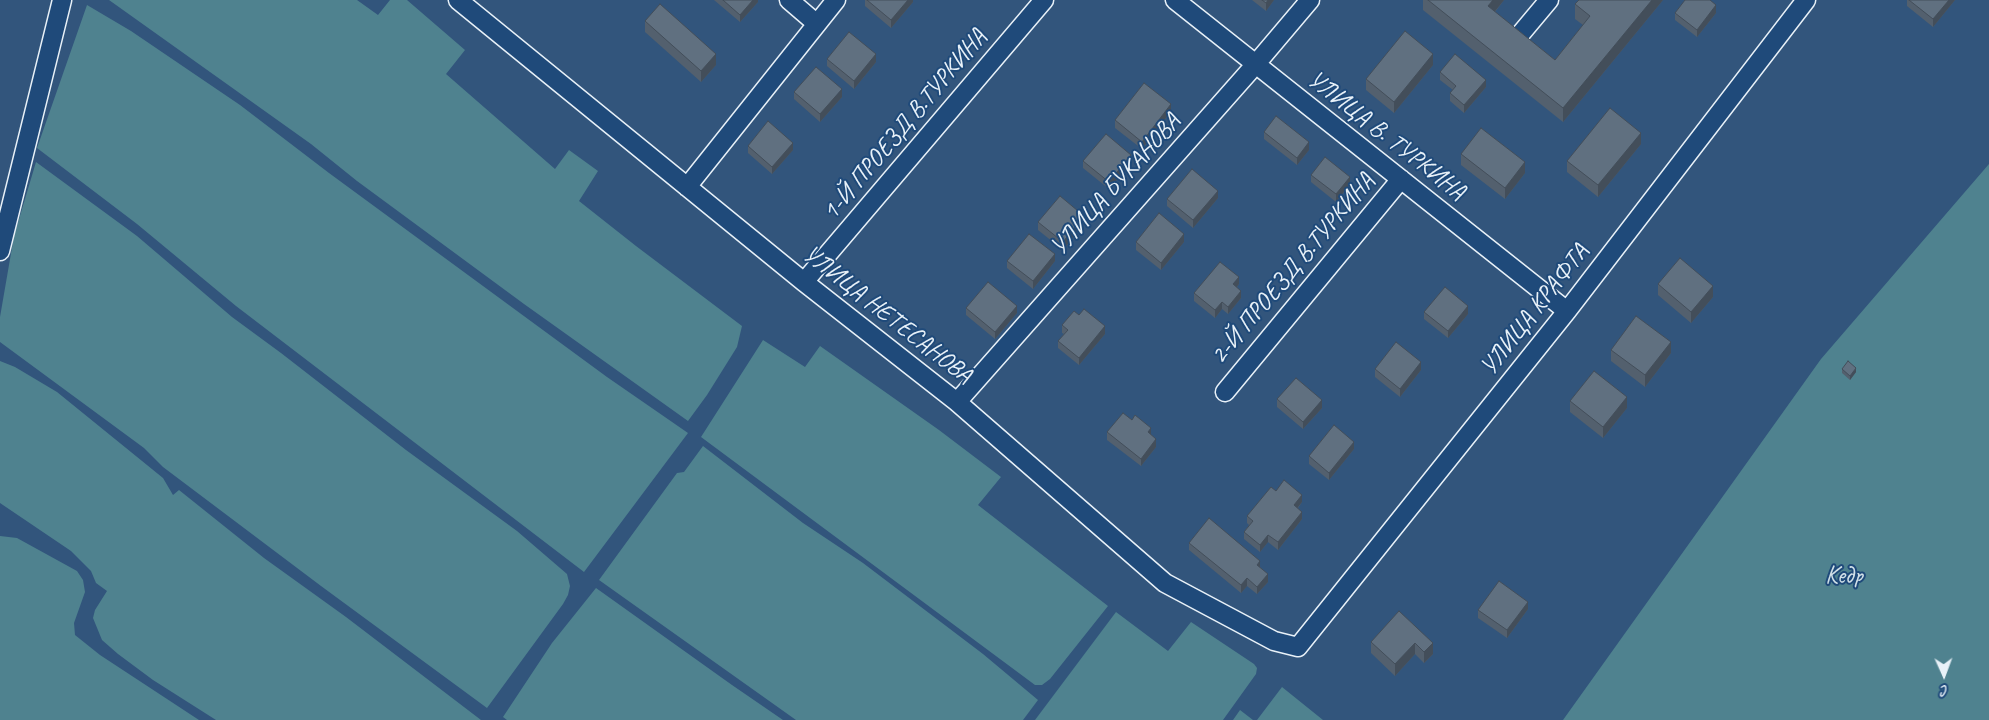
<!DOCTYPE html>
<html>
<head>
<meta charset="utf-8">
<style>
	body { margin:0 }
	#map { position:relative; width:1989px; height:720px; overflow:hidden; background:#32557c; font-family:Caveat,sans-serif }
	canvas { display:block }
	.north { position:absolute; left:1919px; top:650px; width:50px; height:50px; -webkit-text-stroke:4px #1f4a7a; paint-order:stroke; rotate:178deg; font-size:14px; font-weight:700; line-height:20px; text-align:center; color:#e8f1f8 }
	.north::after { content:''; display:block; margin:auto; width:18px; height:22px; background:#e8f1f8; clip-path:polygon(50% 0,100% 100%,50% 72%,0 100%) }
</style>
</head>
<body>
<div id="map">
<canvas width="1989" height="720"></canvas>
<div class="north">С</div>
</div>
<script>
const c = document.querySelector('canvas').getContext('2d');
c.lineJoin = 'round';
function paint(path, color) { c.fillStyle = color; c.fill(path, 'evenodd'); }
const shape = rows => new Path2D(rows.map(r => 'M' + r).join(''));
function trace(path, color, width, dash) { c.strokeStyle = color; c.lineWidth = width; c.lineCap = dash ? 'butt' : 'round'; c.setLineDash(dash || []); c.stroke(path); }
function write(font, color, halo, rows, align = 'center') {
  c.font = font + ' Caveat,sans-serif'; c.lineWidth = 4; c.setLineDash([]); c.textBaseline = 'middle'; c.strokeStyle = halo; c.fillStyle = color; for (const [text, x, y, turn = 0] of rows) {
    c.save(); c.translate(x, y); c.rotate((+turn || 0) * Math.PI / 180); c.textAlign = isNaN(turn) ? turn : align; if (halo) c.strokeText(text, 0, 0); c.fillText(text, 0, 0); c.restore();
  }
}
const green = shape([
	[109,0,357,0,378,15,390,0,407,0,465,50,446,74,555,169,569,150,598,171,579,201,636,246,742,326,737,347,707,395,688,421,524,304,357,181,311,144],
	[87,5,131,31,240,105,329,173,607,377,688,433,584,572,236,306,137,224,37,148],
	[36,162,137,236,232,317,281,353,406,450,517,531,567,574,570,586,568,595,563,604,487,708,321,586,163,467,144,448,0,342,0,317,14,236],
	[1989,164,1989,720,1563,720,1821,359],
	[763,340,805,367,820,346,939,430,1001,477,978,505,1108,606,1050,679,1042,685,1035,685,701,437],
	[0,361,15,367,57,392,163,478,173,495,179,490,264,558,346,617,481,720,216,720,153,680,118,654,102,640,93,618,95,610,107,591,96,583,91,571,71,551,0,503],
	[703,446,803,523,863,563,983,654,1038,700,1023,720,796,720,599,580,677,473,684,472],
	[0,536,17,538,77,571,83,580,85,592,74,623,75,635,100,655,199,720,0,720],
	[596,588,732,685,783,720,507,720,503,717,552,643],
	[1116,612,1168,651,1191,622,1254,664,1257,668,1256,674,1223,720,1035,720],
	[1282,687,1323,720,1257,720],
	[1240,710,1253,720,1233,720]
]);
const minor = shape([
	[458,0,804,282,957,402,1165,583,1274,641,1298,647,1567,311,1806,0],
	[789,0,817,24],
	[1175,0,1567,311],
	[1518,37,1549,0],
	[687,187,836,0],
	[0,251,62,0],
	[804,282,1044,0],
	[1225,392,1401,179],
	[957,402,1255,65,1310,0]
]);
const wall = shape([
	[714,0,758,0,758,2,740,22],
	[865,0,913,0,913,2,891,28,865,6],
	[1252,0,1274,0,1266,11],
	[1423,0,1504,0,1495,12,1555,60,1583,25,1575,19,1575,4,1579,0,1663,0,1563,122,1423,10],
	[1907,0,1955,0,1933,27,1907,6],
	[1675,13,1716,13,1697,37,1675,20],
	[645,21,716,65,701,82,645,32],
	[827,59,876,62,854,89,827,66],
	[1433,65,1394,113,1366,90,1366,79],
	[1440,72,1486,87,1464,113,1450,101,1450,93,1453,90,1440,80],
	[794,92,842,97,820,122,794,99],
	[1171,111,1142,149,1115,128,1115,120],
	[1264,132,1309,150,1297,165,1264,139],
	[1641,144,1598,197,1567,172,1567,161],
	[748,146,793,150,772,174,748,153],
	[1461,154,1525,173,1505,199,1461,165],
	[1083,161,1131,163,1109,189,1083,168],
	[1311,175,1350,184,1336,202,1311,182],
	[1218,198,1193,228,1167,206,1167,199],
	[1038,222,1084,223,1063,250,1038,230],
	[1136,242,1184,242,1161,270,1136,250],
	[1007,261,1055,261,1033,289,1007,268],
	[1239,284,1237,287,1241,298,1228,314,1222,309,1215,318,1194,301,1194,293],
	[1658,284,1713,297,1691,323,1658,295],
	[966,308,1017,313,995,339,966,315],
	[1424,312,1468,314,1448,338,1424,319],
	[1062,325,1105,334,1079,365,1058,348,1058,341,1064,334,1062,333],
	[1611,350,1671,353,1645,387,1611,361],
	[1375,369,1421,370,1400,397,1375,377],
	[1842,369,1856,372,1850,380,1842,373],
	[1277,399,1322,408,1303,429,1277,407],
	[1570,401,1627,408,1603,438,1570,412],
	[1132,420,1151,435,1156,447,1141,466,1107,440,1107,432],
	[1354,449,1329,480,1309,464,1309,456],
	[1276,491,1302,502,1298,508,1302,519,1278,550,1268,542,1260,552,1244,539,1244,532,1249,525,1247,523,1247,516],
	[1189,543,1260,568,1268,582,1257,594,1247,586,1241,593,1189,550],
	[1528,609,1507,638,1478,618,1478,610],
	[1399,611,1433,654,1424,663,1415,654,1395,676,1371,653,1371,642]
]);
const shadedWall = shape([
	[753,0,758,0,758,2,740,22,740,15],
	[908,0,913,0,913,2,891,28,891,20],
	[1268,0,1274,0,1266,11,1266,3],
	[1493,0,1504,0,1488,20,1488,6],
	[1652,0,1663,0,1563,122,1563,108],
	[1949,0,1955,0,1933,27,1933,19],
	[1716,5,1716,13,1697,37,1697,30],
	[716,54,716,65,701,82,701,71],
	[876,54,876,62,854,89,854,81],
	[1433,54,1433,65,1394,113,1394,102],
	[1486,80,1486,87,1464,113,1464,105],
	[842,89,842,97,820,122,820,114],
	[1171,104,1171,111,1142,149,1142,142],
	[1641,133,1641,144,1598,197,1598,185],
	[1309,142,1309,150,1297,165,1297,158],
	[793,143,793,150,772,174,772,167],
	[1131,155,1131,163,1109,189,1109,182],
	[1525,162,1525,173,1505,199,1505,188],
	[1350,177,1350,184,1336,202,1336,194],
	[1218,191,1218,198,1193,228,1193,220],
	[1084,216,1084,223,1063,250,1063,242],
	[1184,234,1184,242,1161,270,1161,263],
	[1055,254,1055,261,1033,289,1033,281],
	[1239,277,1239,284,1233,292,1233,284],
	[1713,286,1713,297,1691,323,1691,312],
	[1241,291,1241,298,1228,314,1228,307],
	[1222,302,1222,309,1215,318,1215,310],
	[1017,306,1017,313,995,339,995,332],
	[1468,306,1468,314,1448,338,1448,331],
	[1105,326,1105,334,1079,365,1079,358],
	[1671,342,1671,353,1645,387,1645,375],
	[1421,362,1421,370,1400,397,1400,389],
	[1856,368,1856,372,1850,380,1850,376],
	[1627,397,1627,408,1603,438,1603,427],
	[1322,400,1322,408,1303,429,1303,422],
	[1151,428,1151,435,1148,432],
	[1156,439,1156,447,1141,466,1141,459],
	[1354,442,1354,449,1329,480,1329,473],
	[1302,495,1302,502,1294,512,1294,505],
	[1302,512,1302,519,1278,550,1278,542],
	[1268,535,1268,542,1260,552,1260,545],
	[1260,561,1260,568,1257,565],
	[1268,574,1268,582,1257,594,1257,587],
	[1247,578,1247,586,1241,593,1241,585],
	[1528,602,1528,609,1507,638,1507,630],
	[1415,643,1415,654,1395,676,1395,664],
	[1433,643,1433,654,1424,663,1424,652]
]);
const building = shape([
	[723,0,753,0,740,15,723,0],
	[867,0,908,0,891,20,867,0],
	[1262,0,1268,0,1266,3,1262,0],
	[1428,0,1493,0,1488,6,1555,60,1590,16,1575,4,1579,0,1652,0,1563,108,1428,0],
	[1685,0,1710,0,1716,5,1697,30,1675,13,1685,0],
	[1909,0,1949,0,1933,19,1909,0],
	[660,4,716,54,701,71,645,21,660,4],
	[1405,31,1433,54,1394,102,1366,79,1405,31],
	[849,32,876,54,854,81,827,59,849,32],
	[1455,54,1486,80,1464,105,1450,93,1456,86,1440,72,1455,54],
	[816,67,842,89,820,114,794,92,816,67],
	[1144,83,1171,104,1142,142,1115,120,1144,83],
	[1610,108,1641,133,1598,185,1567,161,1610,108],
	[1276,116,1309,142,1297,158,1264,132,1276,116],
	[768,121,793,143,772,167,748,146,768,121],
	[1481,128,1525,162,1505,188,1461,154,1481,128],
	[1106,134,1131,155,1109,182,1083,161,1106,134],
	[1325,157,1350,177,1336,194,1311,175,1325,157],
	[1192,169,1218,191,1193,220,1167,199,1192,169],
	[1060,196,1084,216,1063,242,1038,222,1060,196],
	[1159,213,1184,234,1161,263,1136,242,1159,213],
	[1029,234,1055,254,1033,281,1007,261,1029,234],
	[1680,258,1713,286,1691,312,1658,284,1680,258],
	[1220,262,1239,277,1233,284,1241,291,1228,307,1222,302,1215,310,1194,293,1220,262],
	[988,282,1017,306,995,332,966,308,988,282],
	[1445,287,1468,306,1448,331,1424,312,1445,287],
	[1084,309,1105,326,1079,358,1058,341,1068,330,1062,325,1074,311,1079,315,1084,309],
	[1636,316,1671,342,1645,375,1611,350,1636,316],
	[1396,342,1421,362,1400,389,1375,369,1396,342],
	[1848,361,1856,368,1850,376,1842,369,1848,361],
	[1594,371,1627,397,1603,427,1570,401,1594,371],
	[1296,378,1322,400,1303,422,1277,399,1296,378],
	[1123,413,1132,420,1135,415,1151,428,1148,432,1156,439,1141,459,1107,432,1123,413],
	[1334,425,1354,442,1329,473,1309,456,1334,425],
	[1284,480,1302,495,1294,505,1302,512,1278,542,1268,535,1260,545,1244,532,1253,521,1247,516,1271,487,1276,491,1284,480],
	[1209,518,1260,561,1257,565,1268,574,1257,587,1247,578,1241,585,1189,543,1209,518],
	[1499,581,1528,602,1507,630,1478,610,1499,581],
	[1399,611,1433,643,1424,652,1415,643,1395,664,1371,642,1399,611]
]);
const streetNames = [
	["1-Й ПРОЕЗД В.ТУРКИНА",905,125,-50],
	["УЛИЦА В. ТУРКИНА",1386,136,38],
	["УЛИЦА БУКАНОВА",1116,185,-48],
	["2-Й ПРОЕЗД В.ТУРКИНА",1293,269,-50],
	["УЛИЦА КРАФТА",1535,310,-52],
	["УЛИЦА НЕТЕСАНОВА",887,315,38]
];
const parkNames = [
	["Кедр",1844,576]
];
paint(green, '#4f828f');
trace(minor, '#e8f1f8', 21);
trace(minor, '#1f4a7a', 18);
paint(wall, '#53606e');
paint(shadedWall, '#434e5a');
paint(building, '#607080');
trace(building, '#434e5a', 1);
write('25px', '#e8f1f8', '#1f4a7a', streetNames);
write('25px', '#d1e0e8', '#1f4a7a', parkNames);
</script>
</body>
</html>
